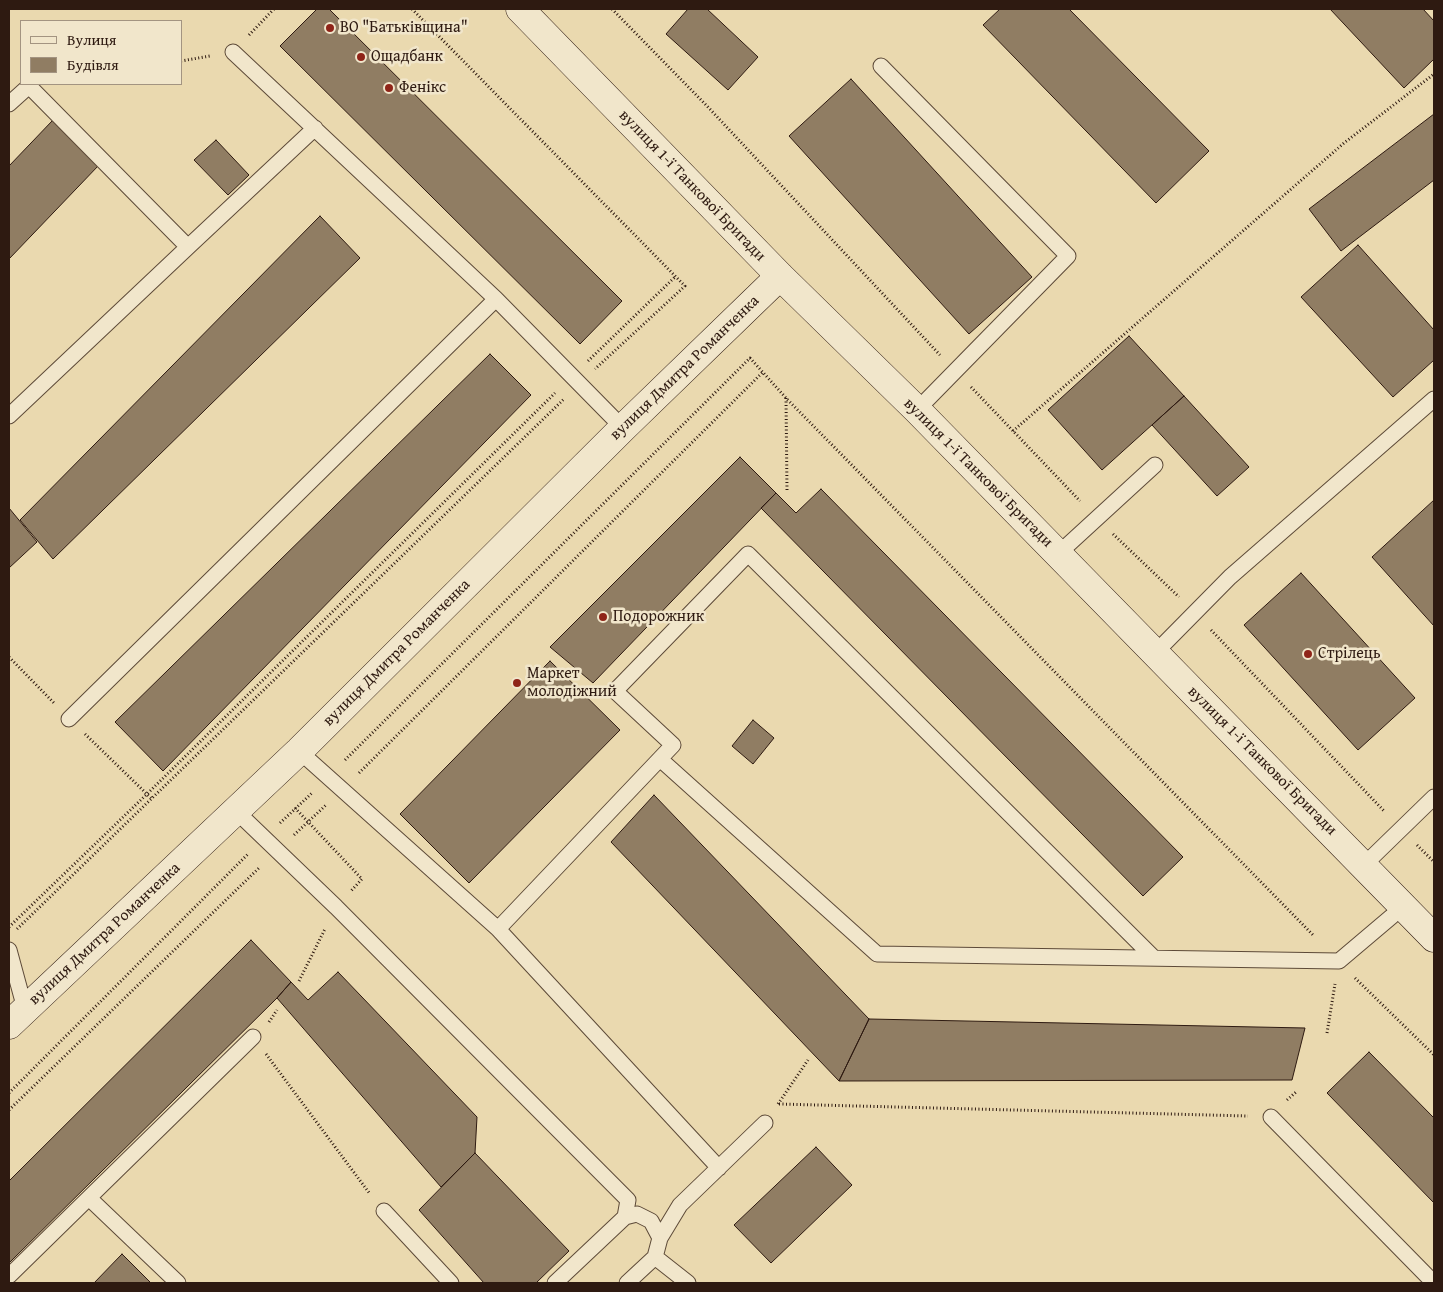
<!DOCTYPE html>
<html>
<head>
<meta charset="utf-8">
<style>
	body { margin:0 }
	#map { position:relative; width:1443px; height:1292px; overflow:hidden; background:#ead9af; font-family:"Gentium Book Plus",serif }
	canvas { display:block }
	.frame { position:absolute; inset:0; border:10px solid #2e1a11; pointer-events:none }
	.legend { position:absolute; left:20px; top:20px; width:162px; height:65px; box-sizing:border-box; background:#f1e6cb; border:1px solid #a39481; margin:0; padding:6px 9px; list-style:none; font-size:15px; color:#2e1a11 }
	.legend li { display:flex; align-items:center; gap:10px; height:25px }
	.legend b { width:25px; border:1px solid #a39481 }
</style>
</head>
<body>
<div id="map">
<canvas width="1443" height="1292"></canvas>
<div class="frame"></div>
<ul class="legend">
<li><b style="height:6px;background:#f1e6cb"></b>Вулиця</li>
<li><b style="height:14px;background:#907d63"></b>Будівля</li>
</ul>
</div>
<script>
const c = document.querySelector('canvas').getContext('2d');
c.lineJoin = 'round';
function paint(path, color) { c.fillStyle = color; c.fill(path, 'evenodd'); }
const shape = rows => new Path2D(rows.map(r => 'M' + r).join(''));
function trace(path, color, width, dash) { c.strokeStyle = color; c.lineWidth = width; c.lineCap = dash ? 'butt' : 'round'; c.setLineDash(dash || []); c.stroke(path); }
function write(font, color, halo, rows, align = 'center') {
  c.font = font + ' "Gentium Book Plus",serif'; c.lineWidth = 5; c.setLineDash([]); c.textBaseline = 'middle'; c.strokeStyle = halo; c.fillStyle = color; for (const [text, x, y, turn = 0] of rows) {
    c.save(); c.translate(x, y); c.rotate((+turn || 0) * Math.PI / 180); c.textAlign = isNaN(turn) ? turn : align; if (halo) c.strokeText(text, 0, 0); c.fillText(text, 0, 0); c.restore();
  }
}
const building = shape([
	[317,9,329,9,622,301,580,344,280,46,317,9],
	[688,9,707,9,758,57,728,90,666,34,688,9],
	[1000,9,1069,9,1209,151,1156,203,983,25,1000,9],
	[1330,9,1423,9,1434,21,1434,59,1404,88,1330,9],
	[851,79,1032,277,969,334,789,136,851,79],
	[1434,114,1434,180,1341,251,1309,209,1434,114],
	[53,120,99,165,9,259,9,166,53,120],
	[216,140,249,175,228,195,194,160,216,140],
	[320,216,360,258,53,559,20,520,320,216],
	[1358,245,1434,330,1434,360,1393,397,1301,297,1358,245],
	[1129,336,1184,396,1102,470,1048,410,1129,336],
	[490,354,531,395,163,771,115,722,490,354],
	[1184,396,1249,467,1217,496,1152,425,1184,396],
	[740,457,776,493,593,683,550,647,740,457],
	[821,489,1183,857,1143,896,761,508,776,493,796,513,821,489],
	[1434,500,1434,626,1372,557,1434,500],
	[9,508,37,542,9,568,9,508],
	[1301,573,1415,698,1358,750,1244,625,1301,573],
	[550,661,620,730,469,883,400,814,550,661],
	[753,720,774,738,753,764,732,746,753,720],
	[654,795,869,1019,839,1081,611,842,654,795],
	[251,940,291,982,277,998,9,1263,9,1181,251,940],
	[338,972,477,1117,475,1153,441,1187,277,998,291,982,308,1000,338,972],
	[869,1019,1305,1028,1292,1080,839,1081,869,1019],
	[1369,1052,1434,1118,1434,1203,1327,1093,1369,1052],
	[816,1147,852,1185,771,1263,734,1225,816,1147],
	[475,1153,569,1251,536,1283,484,1283,419,1210,475,1153],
	[122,1254,151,1283,94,1283,122,1254]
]);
const path = shape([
	[412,9,685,286,595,369],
	[612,9,707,106,940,355],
	[249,35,274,9],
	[181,61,210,56],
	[588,361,676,276],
	[971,387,1080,501],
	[786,398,787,490],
	[1013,431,1344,143,1434,74],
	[1113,534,1179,597],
	[1211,630,1385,812],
	[9,657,54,703],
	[85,734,151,798],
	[345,760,750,358,786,398,1314,936],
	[359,773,763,372],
	[295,808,362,879,351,891],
	[280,823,312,793],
	[294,835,326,805],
	[1417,845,1434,862],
	[9,927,147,794,555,393],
	[17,929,564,399],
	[1355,978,1434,1055],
	[299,981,325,929],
	[269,1022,277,1010],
	[1327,1033,1335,984],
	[266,1054,370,1194],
	[9,1093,249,853],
	[1287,1100,1296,1092],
	[778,1104,808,1060],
	[779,1104,1248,1116],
	[9,1110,260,867]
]);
const lane = shape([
	[233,52,496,299,623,428],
	[881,66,1068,256,917,410],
	[9,104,29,86,188,247,315,128],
	[9,416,188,247],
	[1058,554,1155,465],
	[1155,653,1230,577,1434,399],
	[69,719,496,299],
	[299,751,498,929,719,1168],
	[660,759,877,954,1339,961,1404,906],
	[236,811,336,907,628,1200,625,1217],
	[1364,865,1434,797],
	[498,929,673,745,615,691,748,554,1154,958],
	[9,950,25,1009],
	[1271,1117,1434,1283],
	[89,1198,178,1283],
	[384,1211,451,1283],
	[660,1238,680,1205,765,1123],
	[655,1257,688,1283],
	[9,1276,253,1037],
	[555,1283,625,1217,637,1214,651,1221,660,1238,655,1257,627,1283]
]);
const secondary = shape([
	[520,9,780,276,917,410,1434,938],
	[9,1025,299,751,623,428,780,276]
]);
const markers = [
	[330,28,5,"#8f2418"],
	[361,57,5,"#8f2418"],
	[389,88,5,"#8f2418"],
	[603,617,5,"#8f2418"],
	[1308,654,5,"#8f2418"],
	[517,683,5,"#8f2418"]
];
const poiNames = [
	["ВО \"Батьківщина\"",340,28],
	["Ощадбанк",371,57],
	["Фенікс",399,88],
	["Подорожник",613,617],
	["Стрілець",1318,654],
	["Маркет",527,674],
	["молодіжний",527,692]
];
const streetNames = [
	["вулиця 1-ї Танкової Бригади",692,186,46],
	["вулиця Дмитра Романченка",685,368,-44],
	["вулиця 1-ї Танкової Бригади",978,473,45],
	["вулиця Дмитра Романченка",397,653,-45],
	["вулиця 1-ї Танкової Бригади",1262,761,45],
	["вулиця Дмитра Романченка",105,934,-43]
];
paint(building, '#907d63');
trace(building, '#2e1a11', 1);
trace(lane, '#5d4a38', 17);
trace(secondary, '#2e1a11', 29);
trace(path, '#2e1a11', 3, [1, 2.5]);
trace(lane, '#f1e6cb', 15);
trace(secondary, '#f1e6cb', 28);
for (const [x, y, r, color] of markers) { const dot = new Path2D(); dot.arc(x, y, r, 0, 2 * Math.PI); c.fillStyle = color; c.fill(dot); trace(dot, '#f1e6cb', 2); }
write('16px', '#2e1a11', '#f1e6cb', poiNames, 'left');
write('16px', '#2e1a11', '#f1e6cb', streetNames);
</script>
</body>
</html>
